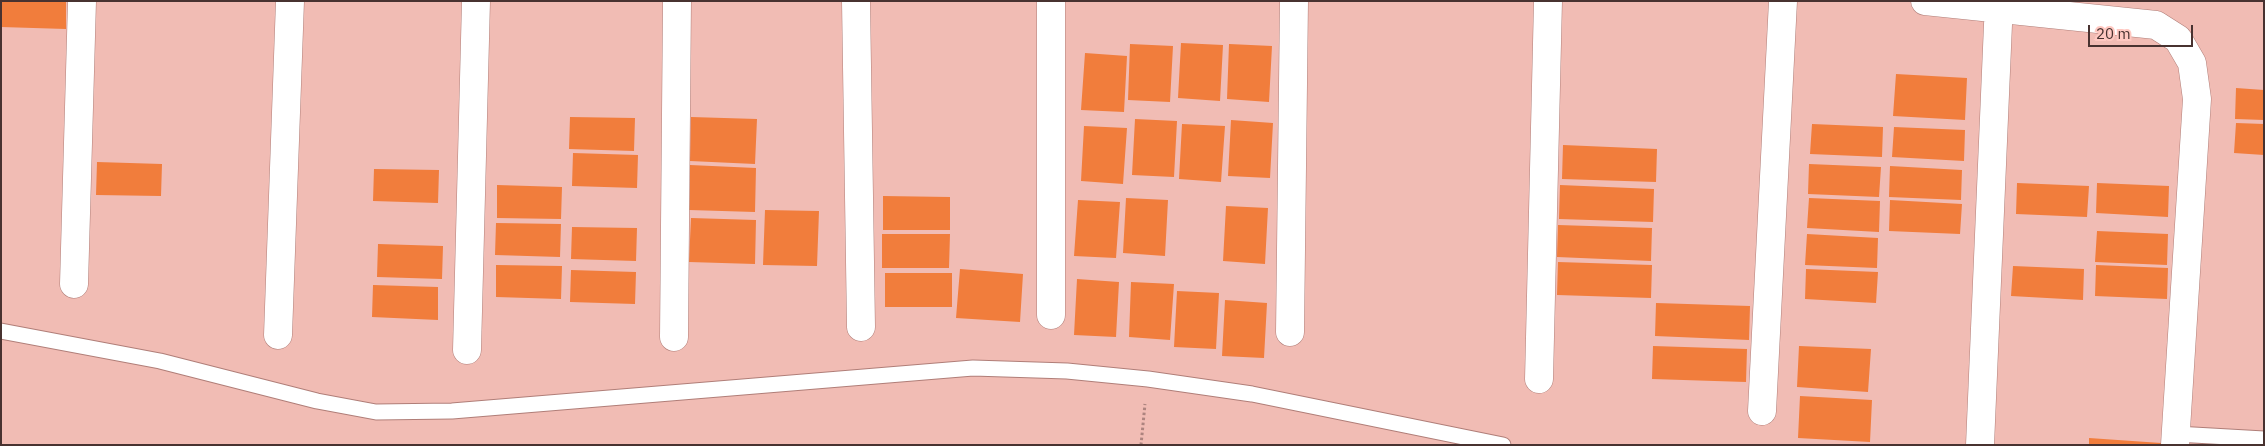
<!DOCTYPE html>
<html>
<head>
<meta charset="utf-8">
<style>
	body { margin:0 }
	#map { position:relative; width:2265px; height:446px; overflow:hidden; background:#f1bcb4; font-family:"IBM Plex Sans",sans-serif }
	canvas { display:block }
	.frame { position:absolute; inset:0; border:2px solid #483230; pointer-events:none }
	.scale { position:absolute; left:2088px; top:25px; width:105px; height:22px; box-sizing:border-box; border:2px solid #483230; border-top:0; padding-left:6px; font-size:15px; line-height:18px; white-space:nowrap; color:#483230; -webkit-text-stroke:4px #ffc8c1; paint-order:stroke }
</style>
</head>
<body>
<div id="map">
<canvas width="2265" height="446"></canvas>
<div class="frame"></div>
<div class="scale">20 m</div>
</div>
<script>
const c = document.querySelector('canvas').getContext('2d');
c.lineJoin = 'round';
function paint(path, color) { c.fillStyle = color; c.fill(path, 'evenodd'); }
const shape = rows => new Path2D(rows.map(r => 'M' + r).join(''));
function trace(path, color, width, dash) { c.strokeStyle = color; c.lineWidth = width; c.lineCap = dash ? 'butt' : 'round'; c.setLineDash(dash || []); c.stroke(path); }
const building = shape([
	[1,1,66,1,66,29,1,27],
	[1181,43,1223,45,1220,101,1178,98],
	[1130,44,1173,46,1170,102,1128,100],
	[1229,44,1272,46,1269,102,1227,99],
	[1085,53,1127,56,1124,112,1081,110],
	[1896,74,1967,78,1965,120,1893,116],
	[2236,88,2264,90,2264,120,2235,119],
	[570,117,635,118,634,151,569,149],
	[691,117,757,119,755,164,690,161],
	[1135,119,1177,121,1174,177,1132,175],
	[1231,120,1273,123,1270,178,1228,176],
	[2236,123,2264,124,2264,155,2234,153],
	[1182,124,1225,126,1221,182,1179,179],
	[1812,124,1883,127,1882,157,1810,154],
	[1084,126,1127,128,1123,184,1081,181],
	[1894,127,1965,130,1964,161,1892,157],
	[1563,145,1657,149,1656,182,1562,179],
	[573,153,638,155,637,188,572,186],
	[97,162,162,164,161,196,96,195],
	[1809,164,1881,167,1879,197,1808,194],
	[690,165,756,168,755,212,689,210],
	[1890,166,1962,170,1961,200,1889,197],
	[374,169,439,170,438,203,373,201],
	[2017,183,2089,186,2087,217,2016,214],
	[2097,183,2169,186,2168,217,2096,213],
	[497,185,562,187,561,219,497,218],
	[1560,185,1654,189,1653,222,1559,219],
	[883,196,950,197,950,230,883,230],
	[1126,198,1168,200,1165,256,1123,253],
	[1809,198,1880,201,1879,232,1807,228],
	[1078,200,1120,202,1116,258,1074,256],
	[1890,200,1962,204,1960,234,1889,231],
	[1226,206,1268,208,1265,264,1223,261],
	[765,210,819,211,817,266,763,265],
	[691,218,756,220,755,264,689,262],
	[496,223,561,224,560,257,495,255],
	[1558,225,1652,228,1651,261,1557,257],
	[572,227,637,228,636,261,571,259],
	[2097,231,2168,234,2167,265,2095,262],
	[882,234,950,234,949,268,882,268],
	[1807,234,1878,238,1877,268,1805,265],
	[378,244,443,246,442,279,377,277],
	[1558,262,1652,265,1651,298,1557,295],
	[496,265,562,266,561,299,496,297],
	[2096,265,2168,268,2167,299,2095,296],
	[2013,266,2084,269,2083,300,2011,296],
	[960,269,1023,274,1020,322,956,318],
	[1806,269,1878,272,1876,303,1805,299],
	[571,270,636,272,635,304,570,302],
	[885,273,952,273,952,307,885,307],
	[1077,279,1119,282,1116,337,1074,335],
	[1131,282,1174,284,1170,340,1129,337],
	[373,285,438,287,438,320,372,317],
	[1177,291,1219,293,1216,349,1174,347],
	[1225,300,1267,303,1264,358,1222,356],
	[1656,303,1750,306,1749,340,1655,336],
	[1653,346,1747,349,1746,382,1652,379],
	[1799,346,1871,349,1868,392,1797,387],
	[1800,396,1872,400,1870,442,1798,438],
	[2089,438,2161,443,2161,445,2089,445]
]);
const path = shape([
	[1141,445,1145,404]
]);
const lane = shape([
	[1,331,160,361,317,401,376,412,452,411,973,368,1067,371,1148,379,1252,394,1503,445],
	[2176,434,2264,439]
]);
const street = shape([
	[856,1,861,327],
	[1051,1,1051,315],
	[1925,1,2156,25,2178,39,2192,63,2197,99,2175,445],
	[74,284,82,1],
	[1290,332,1294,1],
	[278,335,290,1],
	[674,337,677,1],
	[467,350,476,1],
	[1539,379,1548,1],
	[1762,411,1783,1],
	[1980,445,1999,1]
]);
paint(building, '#f17d3c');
trace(lane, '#b07e78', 17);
trace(street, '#b07e78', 29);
trace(path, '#ad847f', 3, [2.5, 2.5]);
trace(lane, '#fff', 15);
trace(street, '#fff', 28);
</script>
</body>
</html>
